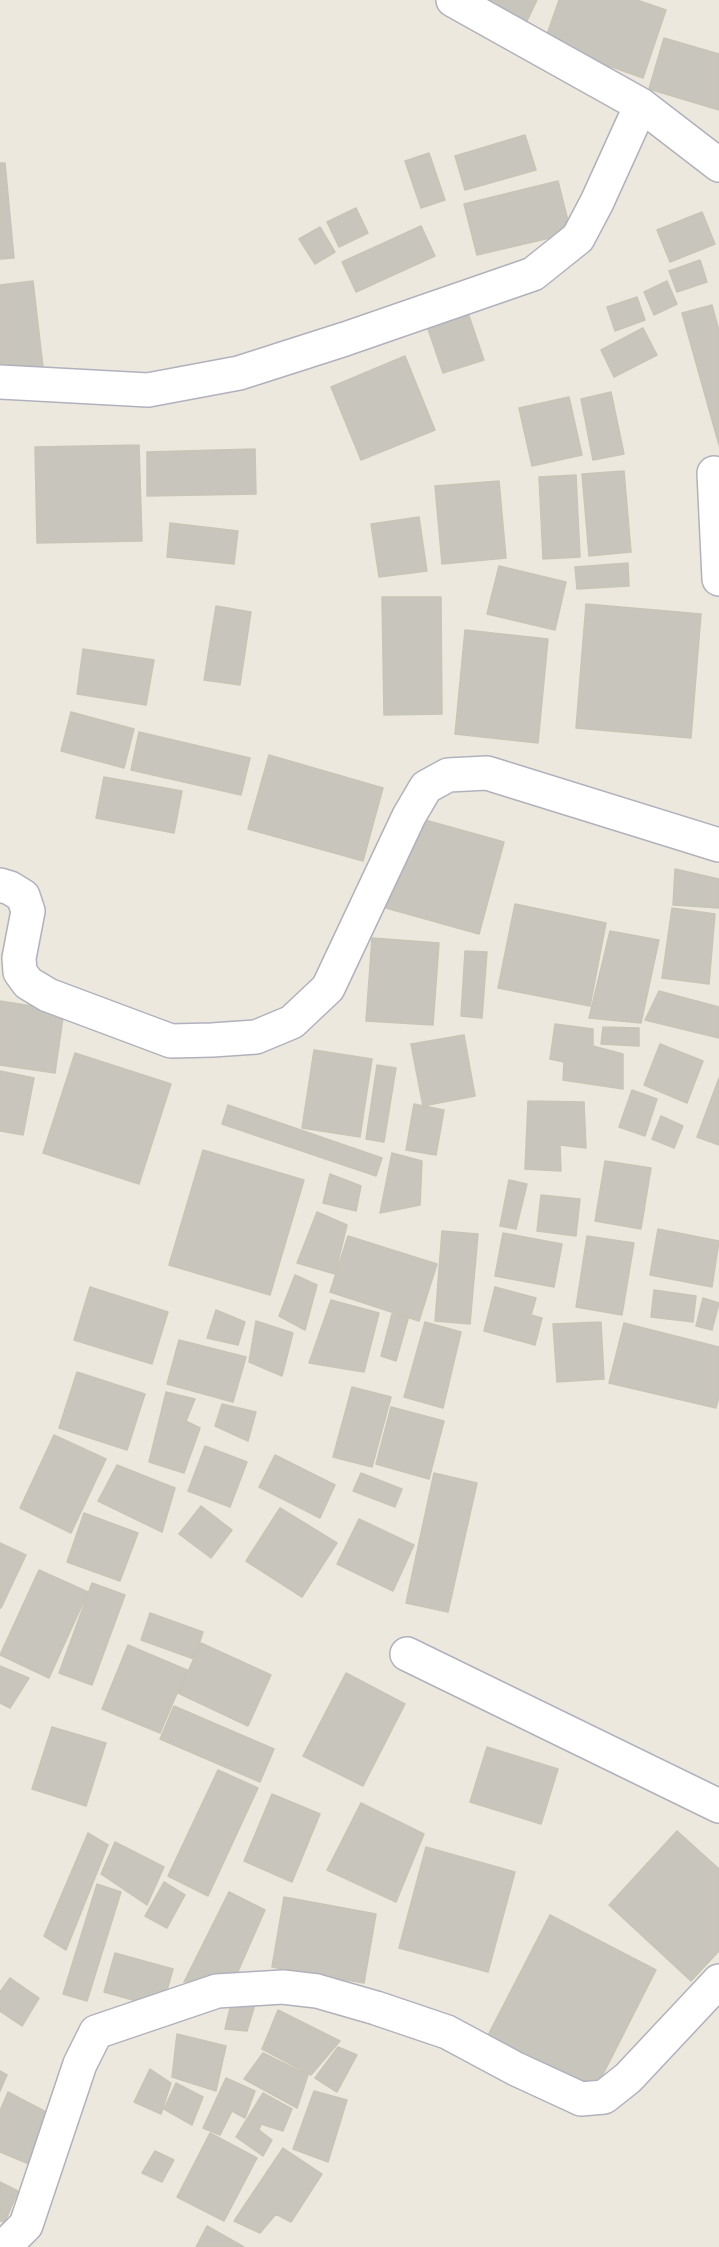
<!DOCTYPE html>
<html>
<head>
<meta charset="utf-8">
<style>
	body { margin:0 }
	canvas { display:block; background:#ede8dd }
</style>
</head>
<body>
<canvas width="719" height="2247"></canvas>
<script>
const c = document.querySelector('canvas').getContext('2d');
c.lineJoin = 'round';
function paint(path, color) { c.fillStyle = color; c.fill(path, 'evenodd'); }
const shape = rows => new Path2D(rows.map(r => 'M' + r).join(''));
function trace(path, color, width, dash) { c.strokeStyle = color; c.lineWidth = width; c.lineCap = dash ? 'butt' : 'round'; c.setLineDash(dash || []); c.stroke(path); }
const building = shape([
	[473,0,537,0,525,25,473,0],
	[559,0,637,0,666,10,643,78,544,43,559,0],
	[664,38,719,54,719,110,649,89,664,38],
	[525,135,536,170,465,190,455,156,525,135],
	[429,153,445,200,421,208,405,161,429,153],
	[0,163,5,163,14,258,0,259,0,163],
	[558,181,571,233,477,255,464,204,558,181],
	[356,208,368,233,339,247,327,222,356,208],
	[702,212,715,244,670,262,657,230,702,212],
	[421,226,435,256,356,292,342,262,421,226],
	[320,227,335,252,315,264,299,239,320,227],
	[700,260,707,282,677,292,669,271,700,260],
	[33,281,43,367,0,371,0,285,33,281],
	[667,281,677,304,654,315,644,292,667,281],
	[637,297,645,320,615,331,607,307,637,297],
	[712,305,719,331,719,445,682,313,712,305],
	[468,313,484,360,443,373,427,326,468,313],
	[643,328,657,355,614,377,601,350,643,328],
	[405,356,435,430,361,460,331,387,405,356],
	[611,392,624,454,593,460,581,399,611,392],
	[569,397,582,455,532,466,519,408,569,397],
	[139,445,142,541,37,543,35,447,139,445],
	[255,449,256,494,147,496,147,452,255,449],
	[624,471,631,552,589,556,582,474,624,471],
	[576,475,580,557,543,559,539,477,576,475],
	[499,481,506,558,442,564,435,486,499,481],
	[419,517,427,571,379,577,371,524,419,517],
	[170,523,238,531,234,564,167,557,170,523],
	[628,563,629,586,577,589,575,567,628,563],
	[499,566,566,582,555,630,487,614,499,566],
	[382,597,441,597,442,714,384,715,382,597],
	[586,604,701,614,691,738,576,728,586,604],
	[216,606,251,612,240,685,204,680,216,606],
	[465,630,548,639,538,743,455,734,465,630],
	[83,649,154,660,146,705,77,694,83,649],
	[71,712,134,729,124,768,61,751,71,712],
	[139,732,250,758,241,795,131,770,139,732],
	[269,755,383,788,363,861,248,829,269,755],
	[104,777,182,791,174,833,96,818,104,777],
	[411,816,504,842,479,934,386,908,411,816],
	[675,869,719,879,719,908,673,905,675,869],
	[515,904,606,923,590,1006,498,988,515,904],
	[672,908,715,914,709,984,662,978,672,908],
	[610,931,659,940,641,1023,589,1018,610,931],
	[372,938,439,943,433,1025,366,1021,372,938],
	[465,951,487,952,482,1018,461,1016,465,951],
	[659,991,719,1007,719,1038,645,1020,659,991],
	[0,1001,64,1011,55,1073,0,1065,0,1001],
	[555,1024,593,1029,593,1046,623,1054,623,1089,563,1080,564,1062,550,1059,555,1024],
	[603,1027,639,1028,639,1046,601,1044,603,1027],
	[464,1035,475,1096,423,1106,411,1044,464,1035],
	[660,1044,703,1061,687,1103,644,1085,660,1044],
	[314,1050,372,1059,360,1137,302,1128,314,1050],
	[75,1053,171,1084,139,1184,43,1153,75,1053],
	[377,1065,396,1068,384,1142,366,1139,377,1065],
	[0,1071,34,1078,23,1135,0,1131,0,1071],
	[719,1078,719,1145,697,1137,719,1078],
	[632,1090,657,1099,645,1136,619,1127,632,1090],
	[528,1101,584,1102,586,1148,560,1145,561,1171,525,1169,528,1101],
	[414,1104,444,1110,436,1155,406,1150,414,1104],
	[228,1105,382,1158,376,1176,222,1124,228,1105],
	[661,1116,683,1126,674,1148,652,1139,661,1116],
	[203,1150,304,1180,270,1295,169,1265,203,1150],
	[392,1153,422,1161,420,1205,380,1213,392,1153],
	[605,1161,651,1168,641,1229,595,1221,605,1161],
	[330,1174,361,1186,356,1211,323,1203,330,1174],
	[509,1180,527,1184,516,1229,500,1226,509,1180],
	[541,1195,580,1199,576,1236,537,1231,541,1195],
	[317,1212,347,1225,335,1274,297,1263,317,1212],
	[658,1229,719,1241,712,1287,650,1275,658,1229],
	[442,1231,478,1234,470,1324,435,1321,442,1231],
	[503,1233,562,1244,554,1287,495,1276,503,1233],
	[348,1236,437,1264,419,1321,330,1292,348,1236],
	[587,1236,634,1243,622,1315,576,1307,587,1236],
	[295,1275,317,1285,305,1330,279,1316,295,1275],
	[90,1287,168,1312,152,1364,74,1340,90,1287],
	[495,1287,536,1298,531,1315,542,1318,535,1345,484,1331,495,1287],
	[654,1290,696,1296,693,1322,651,1317,654,1290],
	[703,1298,719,1303,712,1330,696,1326,703,1298],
	[331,1300,379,1313,364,1372,309,1363,331,1300],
	[216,1310,245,1322,238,1345,207,1338,216,1310],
	[392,1314,408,1319,396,1361,381,1356,392,1314],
	[256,1321,293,1333,282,1376,249,1362,256,1321],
	[425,1322,461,1332,443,1408,404,1397,425,1322],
	[601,1322,604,1379,557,1382,553,1324,601,1322],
	[624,1323,719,1347,719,1396,716,1408,609,1383,624,1323],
	[179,1340,246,1357,233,1402,167,1384,179,1340],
	[77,1372,145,1394,127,1450,59,1428,77,1372],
	[352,1387,391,1397,372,1467,333,1457,352,1387],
	[166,1392,195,1399,186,1421,200,1428,184,1473,149,1462,166,1392],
	[222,1404,256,1412,248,1441,215,1426,222,1404],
	[391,1407,444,1421,429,1479,376,1464,391,1407],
	[54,1435,106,1459,71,1533,20,1508,54,1435],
	[205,1446,247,1462,230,1507,188,1491,205,1446],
	[275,1455,335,1485,320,1518,259,1487,275,1455],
	[117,1465,175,1488,162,1532,98,1501,117,1465],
	[361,1473,402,1489,395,1507,353,1491,361,1473],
	[434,1473,477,1483,448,1612,406,1603,434,1473],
	[201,1506,232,1530,211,1558,179,1534,201,1506],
	[280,1508,337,1543,302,1597,246,1561,280,1508],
	[84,1513,138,1533,120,1581,67,1562,84,1513],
	[359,1519,414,1545,393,1591,337,1564,359,1519],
	[0,1543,26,1555,1,1608,0,1608,0,1543],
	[39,1570,88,1592,49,1678,0,1655,39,1570],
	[92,1583,125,1595,92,1685,59,1673,92,1583],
	[150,1613,203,1632,194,1659,141,1640,150,1613],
	[201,1643,271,1675,248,1726,178,1693,201,1643],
	[128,1645,187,1670,160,1733,102,1709,128,1645],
	[0,1666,29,1678,10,1708,0,1703,0,1666],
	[346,1673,405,1704,363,1786,303,1756,346,1673],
	[174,1706,274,1749,260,1782,160,1739,174,1706],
	[52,1727,106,1743,86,1806,32,1789,52,1727],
	[487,1747,558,1769,541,1824,470,1802,487,1747],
	[218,1770,258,1788,208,1896,168,1876,218,1770],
	[272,1794,320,1814,292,1882,244,1861,272,1794],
	[361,1803,424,1834,396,1902,327,1870,361,1803],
	[677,1831,719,1869,719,1951,691,1981,609,1905,677,1831],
	[88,1833,108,1845,66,1950,44,1936,88,1833],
	[115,1842,164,1867,147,1905,101,1874,115,1842],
	[426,1847,515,1872,488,1972,399,1948,426,1847],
	[164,1882,185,1895,167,1928,145,1916,164,1882],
	[97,1884,121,1892,87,2001,63,1994,97,1884],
	[229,1892,265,1910,236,1976,184,1982,229,1892],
	[284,1897,376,1914,364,1983,272,1967,284,1897],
	[550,1915,656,1970,592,2096,485,2041,550,1915],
	[115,1953,173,1969,162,2008,104,1992,115,1953],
	[10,1978,39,1998,22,2026,0,2011,0,1992,10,1978],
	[232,2000,256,2001,247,2031,225,2029,232,2000],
	[278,2010,340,2041,311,2075,262,2049,278,2010],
	[177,2034,226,2046,216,2091,172,2077,177,2034],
	[338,2047,357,2055,337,2092,315,2078,338,2047],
	[263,2053,308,2075,297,2108,244,2079,263,2053],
	[150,2069,171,2083,161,2114,134,2102,150,2069],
	[0,2071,7,2075,0,2091,0,2071],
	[226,2078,255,2091,245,2118,232,2111,220,2135,203,2128,226,2078],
	[176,2083,203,2097,192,2125,164,2109,176,2083],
	[314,2091,347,2100,328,2162,293,2149,314,2091],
	[8,2092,48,2113,29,2164,0,2152,0,2111,8,2092],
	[263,2093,292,2109,283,2131,261,2124,259,2130,272,2140,263,2156,236,2137,263,2093],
	[210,2133,257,2158,224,2221,177,2197,210,2133],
	[283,2148,322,2174,291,2222,276,2214,260,2233,234,2221,283,2148],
	[155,2151,174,2160,162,2182,142,2173,155,2151],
	[0,2182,18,2191,5,2222,0,2221,0,2182],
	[207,2226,244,2247,196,2247,207,2226]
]);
const street = shape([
	[453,0,641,105,719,165],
	[0,382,148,390,239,373,345,339,533,274,578,238,597,202,641,105],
	[714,473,719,579],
	[0,885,10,888,23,896,28,911,19,958,20,972,28,983,48,995,171,1041,212,1040,256,1037,292,1022,328,988,409,816,426,787,448,775,487,773,719,845],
	[407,1654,719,1806],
	[4,2247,26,2225,80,2064,96,2032,217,1991,283,1987,317,1991,376,2008,447,2032,516,2069,581,2099,604,2097,628,2078,719,1981]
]);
paint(building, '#c8c5bc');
trace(building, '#c8c5b6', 1.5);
trace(street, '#b1b1be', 36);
trace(street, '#fff', 33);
</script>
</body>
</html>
